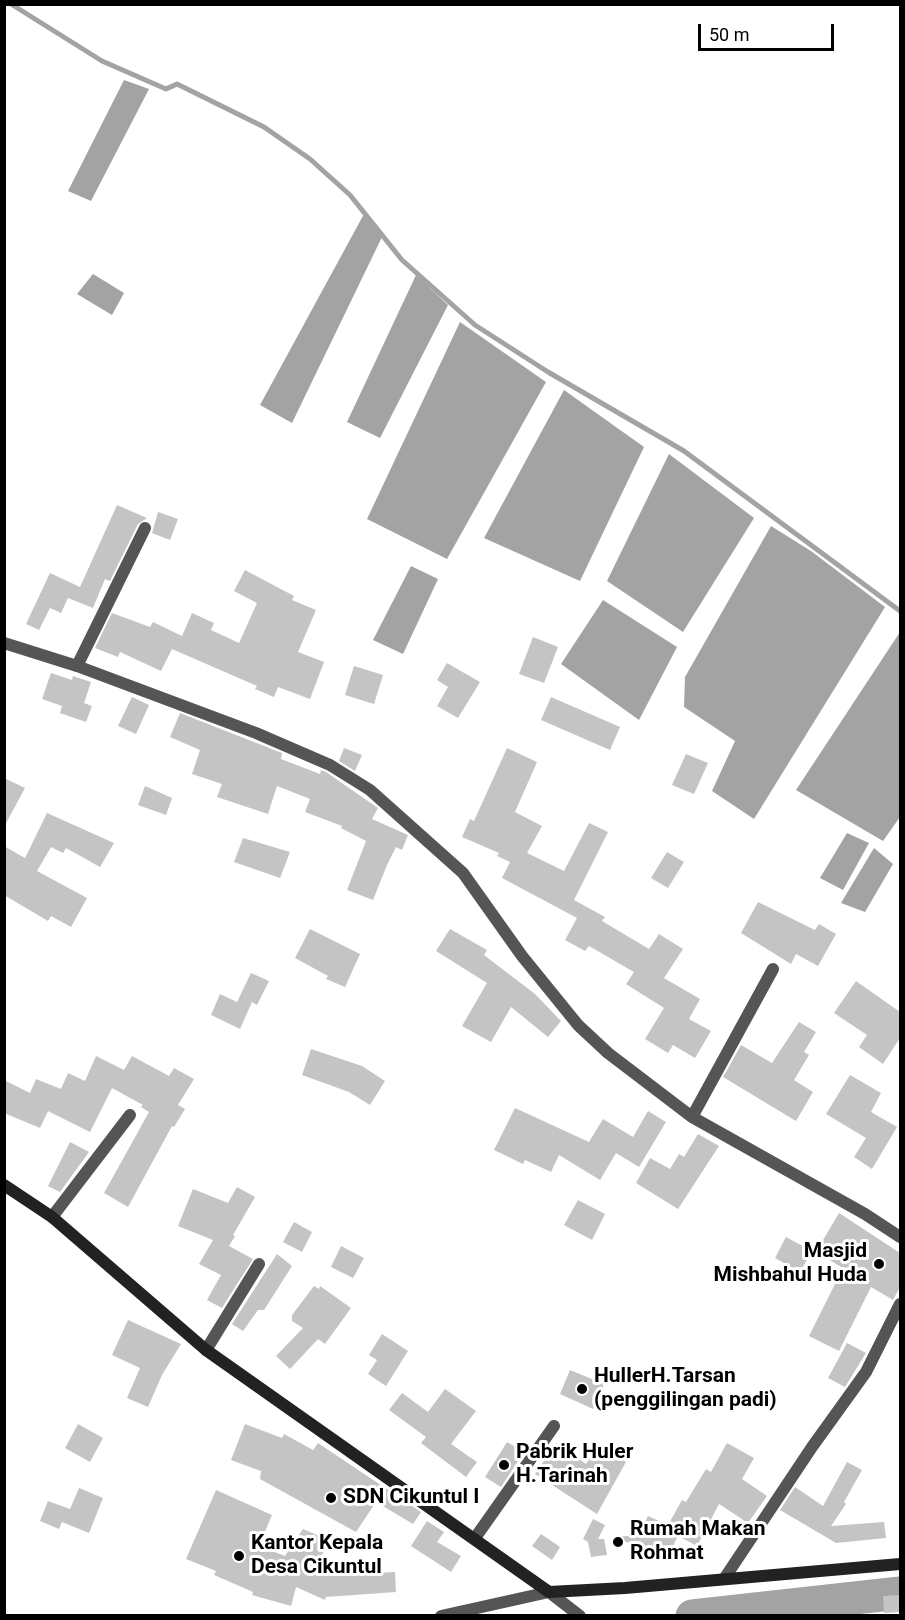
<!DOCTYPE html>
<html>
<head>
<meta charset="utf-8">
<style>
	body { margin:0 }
	#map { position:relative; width:905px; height:1620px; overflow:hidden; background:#fff; font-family:Roboto,sans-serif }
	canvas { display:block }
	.frame { position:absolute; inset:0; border:6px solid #000; pointer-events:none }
	.scale { position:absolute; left:698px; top:24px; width:136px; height:27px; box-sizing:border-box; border:3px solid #000; border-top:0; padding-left:8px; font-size:18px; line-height:21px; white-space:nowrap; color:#000; -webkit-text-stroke:4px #fff; paint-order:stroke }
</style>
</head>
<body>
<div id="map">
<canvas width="905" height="1620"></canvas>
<div class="frame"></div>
<div class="scale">50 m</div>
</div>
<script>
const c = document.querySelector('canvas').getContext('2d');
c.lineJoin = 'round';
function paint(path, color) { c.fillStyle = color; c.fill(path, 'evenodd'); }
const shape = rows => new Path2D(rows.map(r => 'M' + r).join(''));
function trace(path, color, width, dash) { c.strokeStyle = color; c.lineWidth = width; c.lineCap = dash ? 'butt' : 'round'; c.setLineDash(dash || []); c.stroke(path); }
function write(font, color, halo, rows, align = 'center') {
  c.font = font + ' Roboto,sans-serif'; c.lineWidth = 6; c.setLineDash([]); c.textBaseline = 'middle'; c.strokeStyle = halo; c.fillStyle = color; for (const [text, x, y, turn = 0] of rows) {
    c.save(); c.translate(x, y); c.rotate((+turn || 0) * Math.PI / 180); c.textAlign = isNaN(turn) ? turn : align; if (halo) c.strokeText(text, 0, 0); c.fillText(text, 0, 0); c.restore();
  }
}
const water = shape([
	[124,80,149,89,91,201,68,191],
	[364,214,382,237,292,423,260,405],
	[93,274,124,293,112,315,77,294],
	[416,275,448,305,380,438,347,422],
	[460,322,546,382,447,559,367,519],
	[564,390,644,447,580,581,484,538],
	[669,454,754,518,683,632,607,581],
	[771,526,811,551,885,607,754,819,712,791,735,741,684,707,685,677],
	[411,566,438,579,403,654,373,640],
	[603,600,677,647,639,720,561,664],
	[900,632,900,817,883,841,796,790],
	[847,833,869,843,843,890,820,878],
	[874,848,893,864,865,912,841,903]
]);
const stream = shape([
	[11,4,102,61,166,89,177,84,264,127,310,159,350,195,402,260,475,325,548,372,684,451,900,611]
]);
const river = shape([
	[692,1616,900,1593]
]);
const building = shape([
	[117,505,147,518,138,524,110,581,105,579,93,608,68,598,61,613,50,608,39,630,26,624,50,573,80,587],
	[158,512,178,519,170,540,152,533],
	[245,570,294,596,292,600,316,610,298,652,324,662,310,699,278,687,274,697,255,689,257,686,172,649,161,671,120,652,118,657,95,648,112,613,150,627,153,622,182,636,192,613,214,623,211,630,239,643,257,603,234,591],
	[533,637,558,647,544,683,519,674],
	[447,663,480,682,458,718,437,706,448,687,437,680],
	[354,666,383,675,374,704,345,695],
	[51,673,72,680,73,676,91,682,84,703,92,706,86,722,60,713,62,706,42,699],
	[132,697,149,705,136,734,118,726],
	[551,697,620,727,610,750,541,720],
	[180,713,282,753,281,759,320,774,321,770,326,772,378,808,372,819,408,835,402,850,396,847,387,865,373,900,347,890,366,841,341,828,342,826,305,812,310,799,277,786,268,814,217,797,222,784,192,774,200,750,170,737],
	[344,748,362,755,355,771,339,761],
	[507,748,537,762,515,812,542,826,527,853,564,871,589,823,608,832,574,900,605,917,602,921,649,949,659,934,683,949,664,978,700,999,689,1019,711,1031,695,1058,673,1045,668,1053,645,1039,664,1008,626,984,634,972,589,946,585,951,565,940,577,918,502,878,510,862,497,856,499,853,462,837,470,819,474,821],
	[686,754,708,763,694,794,672,785],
	[4,778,25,788,4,827],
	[145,786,172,798,166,815,138,805],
	[47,813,114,843,100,867,66,848,63,853,51,847,37,871,87,898,71,927,51,916,48,921,4,895,4,846,25,858],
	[243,838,290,852,280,878,234,862],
	[667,852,684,862,668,888,651,878],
	[758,902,815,930,819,924,836,934,818,966,796,954,791,964,741,933],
	[310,929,360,954,345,987,326,979,328,976,295,958],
	[450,929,487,950,484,955,535,994,561,1021,548,1037,511,1007,491,1042,462,1026,487,983,436,951],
	[251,973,269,981,257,1005,252,1002,240,1029,211,1015,220,994,237,1002],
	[856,981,900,1012,900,1038,883,1064,859,1047,867,1035,834,1013],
	[799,1022,816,1032,804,1052,809,1055,794,1080,813,1092,796,1121,723,1077,741,1045,772,1063],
	[311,1049,362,1066,385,1081,370,1105,349,1092,302,1075],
	[96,1056,124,1070,132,1056,169,1076,174,1068,194,1079,178,1105,185,1109,174,1127,172,1126,128,1207,104,1193,149,1112,141,1107,143,1105,112,1088,90,1132,48,1111,40,1128,4,1113,4,1080,30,1093,36,1079,61,1089,68,1073,85,1081],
	[850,1075,881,1093,871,1112,897,1127,872,1169,854,1157,866,1138,826,1114],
	[515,1108,589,1142,603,1119,633,1137,648,1111,666,1122,639,1167,616,1153,600,1180,559,1155,551,1172,525,1160,523,1164,494,1150],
	[698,1134,719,1146,678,1209,636,1183,650,1158,670,1169,679,1154,684,1157],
	[70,1142,89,1152,60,1192,48,1186],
	[237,1187,255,1197,233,1235,235,1236,229,1246,253,1259,222,1308,207,1300,221,1275,199,1264,213,1240,178,1226,193,1189,228,1203],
	[578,1200,605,1214,592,1240,564,1225],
	[839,1213,900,1253,900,1287,893,1300,871,1287,839,1351,809,1336,843,1268,816,1252],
	[294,1222,312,1232,302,1252,283,1242],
	[786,1237,812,1251,800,1272,775,1258],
	[341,1246,364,1258,353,1278,331,1267],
	[277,1254,292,1266,264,1310,258,1310,243,1331,232,1324],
	[314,1286,319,1289,320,1286,351,1308,325,1344,318,1339,290,1369,276,1356,303,1328,292,1321,292,1315],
	[128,1320,181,1344,162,1375,148,1407,127,1398,140,1368,112,1355],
	[382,1334,408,1351,386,1386,368,1374,377,1360,369,1355],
	[847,1343,866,1353,845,1387,828,1378],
	[570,1370,604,1384,593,1409,560,1394],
	[445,1389,476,1411,451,1444,477,1462,466,1477,421,1443,426,1437,389,1410,402,1393,428,1412],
	[78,1424,103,1438,90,1462,65,1448],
	[245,1424,282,1438,284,1434,313,1450,318,1443,421,1512,413,1524,376,1502,356,1532,260,1479,261,1471,231,1460],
	[507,1442,524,1452,501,1487,485,1477],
	[556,1443,586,1464,597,1445,626,1462,597,1514,535,1474],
	[727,1443,754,1458,742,1479,767,1496,748,1523,719,1504,697,1546,678,1536,671,1550,656,1544,652,1553,615,1537,639,1535,648,1516,668,1525,682,1500,686,1502,706,1469,711,1472],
	[847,1462,862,1470,844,1502,846,1504,831,1526,884,1522,886,1538,836,1543,780,1510,795,1487,823,1506],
	[79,1488,103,1498,89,1533,62,1522,59,1529,40,1521,48,1501,70,1509],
	[216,1490,272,1515,259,1546,285,1556,303,1529,331,1541,316,1563,344,1575,395,1572,396,1592,326,1597,325,1600,296,1587,291,1606,252,1595,253,1592,214,1575,216,1571,186,1559],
	[593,1519,605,1525,598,1539,604,1539,607,1555,591,1557,588,1542,583,1539],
	[427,1521,444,1532,437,1542,461,1556,451,1572,411,1546],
	[541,1534,560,1547,552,1560,532,1546],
	[900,1595,900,1612,884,1613,883,1596]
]);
const street = shape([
	[4,643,77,666,256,733,330,765,370,790,463,873,522,956,578,1025,608,1053,692,1117,865,1214,900,1237],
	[77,666,145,528],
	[692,1117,773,969],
	[52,1217,130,1115],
	[206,1350,259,1264],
	[475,1538,554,1426],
	[724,1579,812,1447,866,1372,900,1304],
	[441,1616,549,1592,580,1616]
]);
const secondary = shape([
	[4,1185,52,1217,206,1350,549,1592,625,1588,900,1564]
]);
const markers = [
	[879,1264,6,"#000"],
	[582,1389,6,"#000"],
	[504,1465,6,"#000"],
	[331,1498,6,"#000"],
	[618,1542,6,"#000"],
	[239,1556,6,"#000"]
];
const poiNames = [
	["Masjid",867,1252,"right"],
	["Mishbahul Huda",867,1276,"right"],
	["HullerH.Tarsan",594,1377],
	["(penggilingan padi)",594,1401],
	["Pabrik Huler",516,1453],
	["H.Tarinah",516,1477],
	["SDN Cikuntul I",343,1498],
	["Rumah Makan",630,1530],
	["Rohmat",630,1554],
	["Kantor Kepala",251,1544],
	["Desa Cikuntul",251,1568]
];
paint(water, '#a3a3a3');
trace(stream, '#a3a3a3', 5);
trace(river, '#a3a3a3', 33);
paint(building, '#c4c4c4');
trace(street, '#555', 12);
trace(secondary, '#222', 12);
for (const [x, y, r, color] of markers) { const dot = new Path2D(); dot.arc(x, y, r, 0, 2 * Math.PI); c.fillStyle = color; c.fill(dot); trace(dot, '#fff', 2); }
write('bold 21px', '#000', '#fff', poiNames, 'left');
</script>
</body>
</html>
